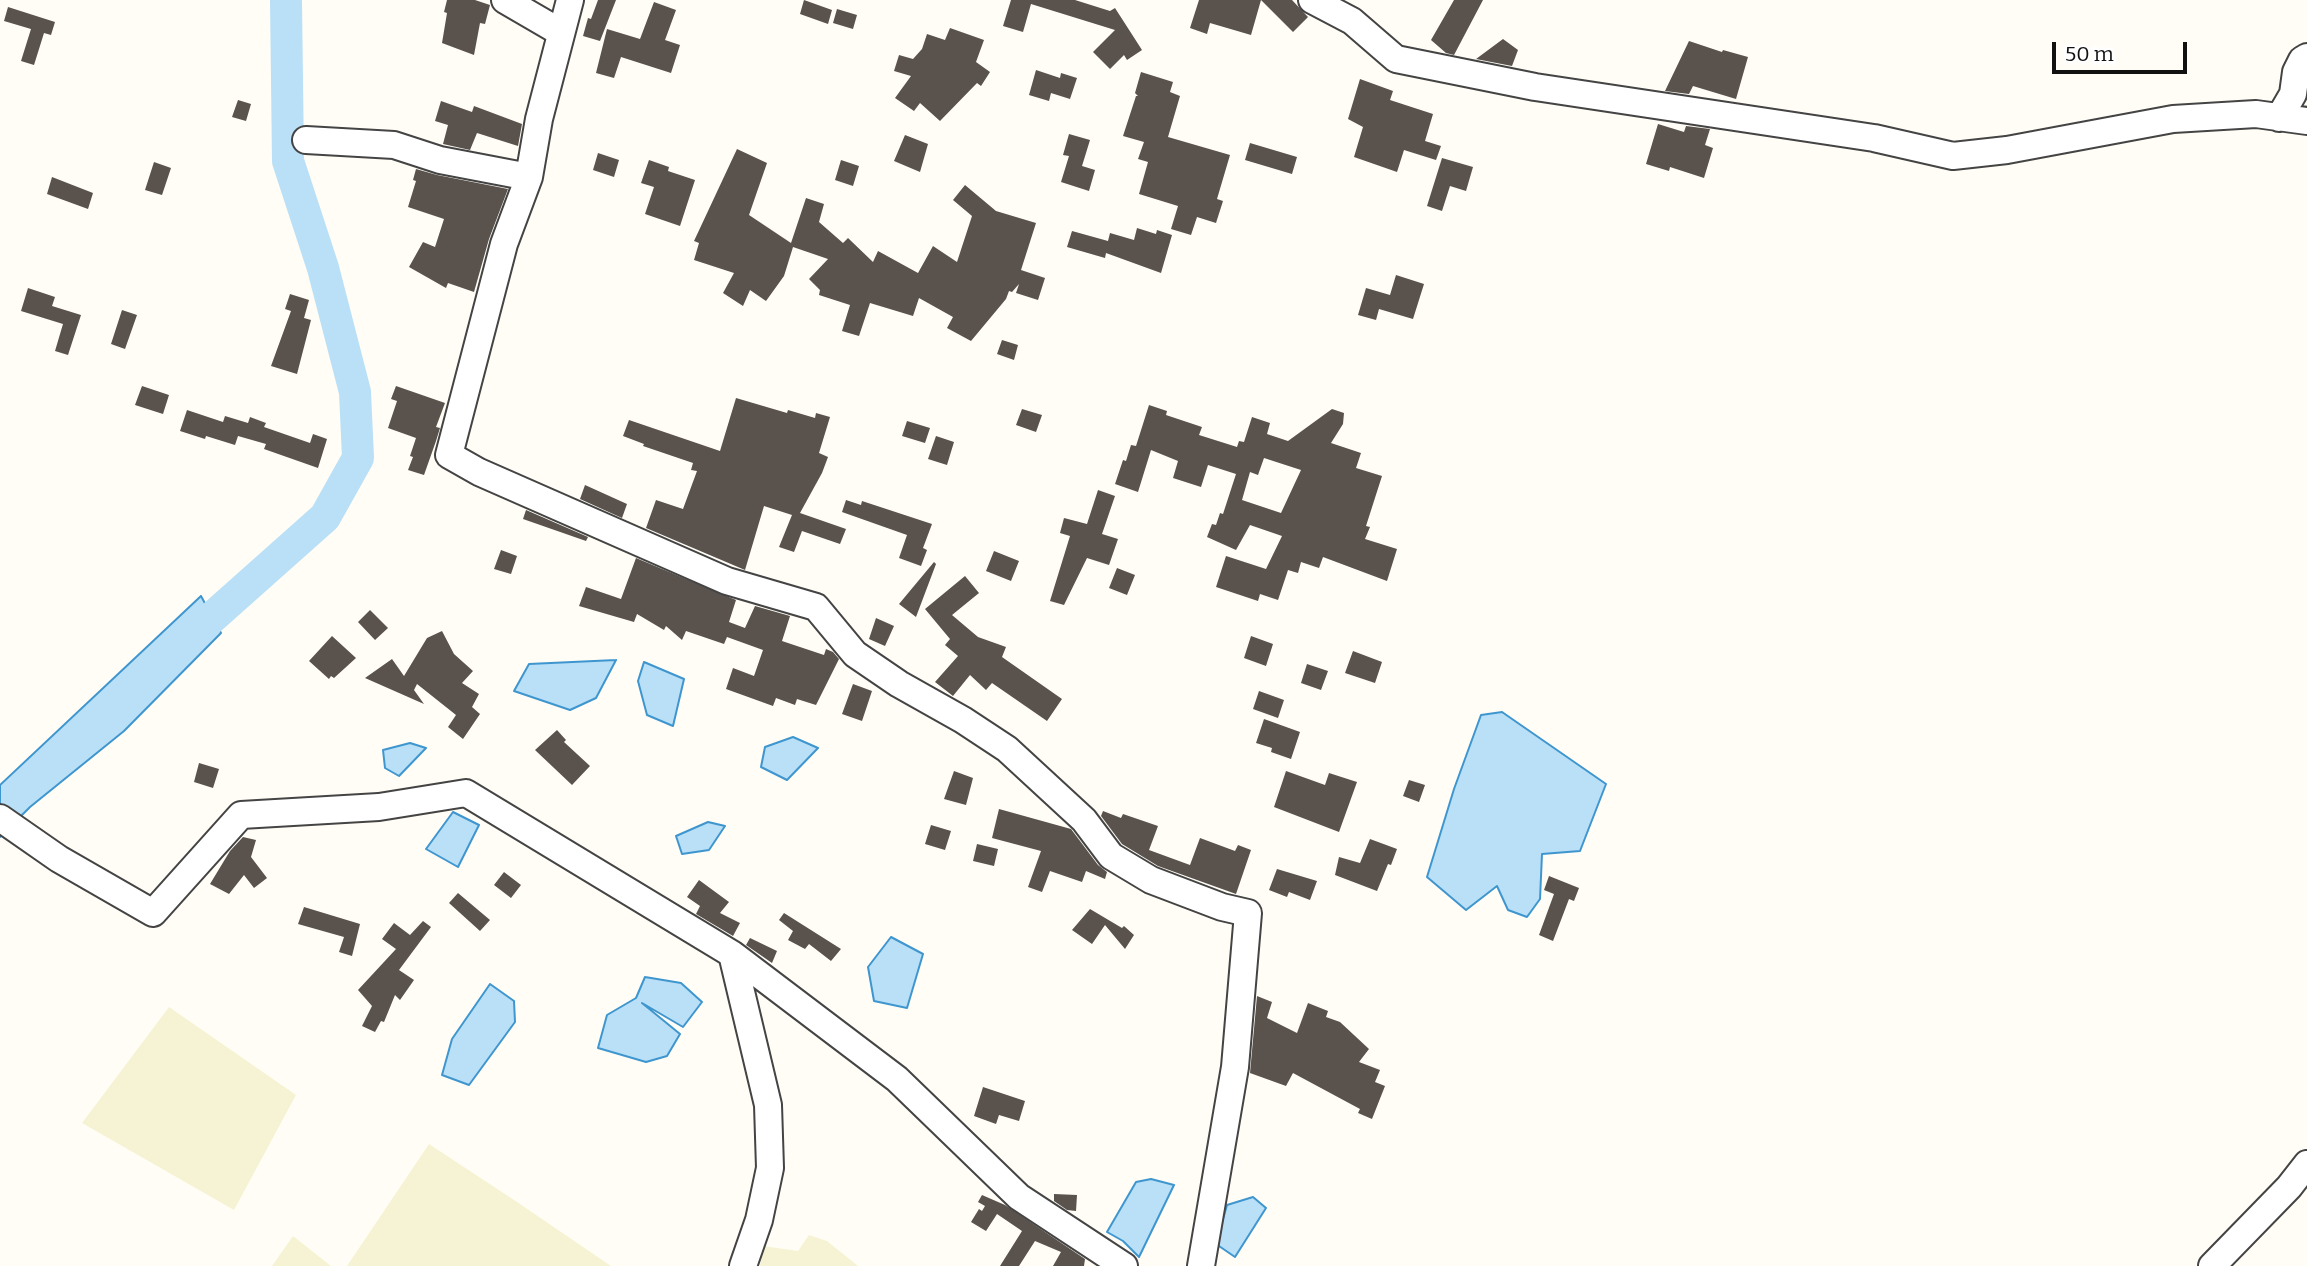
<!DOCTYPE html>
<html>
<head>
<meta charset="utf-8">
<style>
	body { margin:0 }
	#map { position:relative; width:2307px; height:1266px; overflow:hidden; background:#fffdf5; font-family:Bitter,serif }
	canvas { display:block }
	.scale { position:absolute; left:2052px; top:42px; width:135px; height:32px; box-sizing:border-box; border:4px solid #111; border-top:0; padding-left:9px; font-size:21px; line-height:24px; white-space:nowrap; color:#111; -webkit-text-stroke:5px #fff; paint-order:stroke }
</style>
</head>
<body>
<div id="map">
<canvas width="2307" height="1266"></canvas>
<div class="scale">50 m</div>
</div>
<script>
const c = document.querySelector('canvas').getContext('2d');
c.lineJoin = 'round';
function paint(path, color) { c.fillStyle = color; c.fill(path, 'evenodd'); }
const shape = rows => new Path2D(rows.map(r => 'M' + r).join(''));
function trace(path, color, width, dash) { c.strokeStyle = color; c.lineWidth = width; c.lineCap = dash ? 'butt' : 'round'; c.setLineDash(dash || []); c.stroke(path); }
const farmland = shape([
	[169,1007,296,1095,234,1210,82,1123],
	[429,1144,517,1202,611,1266,347,1266],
	[809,1235,827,1241,858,1266,760,1266,763,1246,798,1251],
	[293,1236,331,1266,272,1266]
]);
const water = shape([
	[201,596,221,633,124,731,30,807,0,837,0,785,201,596],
	[616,660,596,698,570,710,514,691,529,664,616,660],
	[644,662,684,679,673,726,647,715,638,681,644,662],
	[1502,712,1606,784,1580,851,1542,854,1540,899,1527,917,1508,910,1497,886,1466,910,1427,877,1454,789,1481,715,1502,712],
	[793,737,818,748,787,780,761,767,765,747,793,737],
	[410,743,426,748,399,776,385,768,383,750,410,743],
	[453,812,479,825,458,867,426,849,453,812],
	[708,822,725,826,709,850,682,854,676,836,708,822],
	[891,937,923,954,907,1008,874,1001,868,967,891,937],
	[645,977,681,983,702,1002,683,1027,642,1003,680,1034,667,1056,646,1062,598,1048,607,1015,636,998,645,977],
	[490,984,514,1001,515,1022,469,1085,442,1075,452,1039,490,984],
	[1151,1179,1174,1185,1139,1257,1123,1241,1107,1232,1136,1182,1151,1179],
	[1253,1197,1266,1208,1235,1257,1216,1244,1227,1205,1253,1197]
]);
const river = shape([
	[180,646,325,517,358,458,355,392,323,268,288,161,286,0]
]);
const building = shape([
	[447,0,475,0,490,5,485,24,480,23,474,55,442,43,447,13,444,12],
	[598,0,616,0,600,41,583,36,588,18,591,19],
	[804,0,832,10,828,24,800,14],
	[1011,0,1075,0,1110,11,1115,8,1142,50,1127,60,1124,55,1110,69,1093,52,1115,30,1031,4,1023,32,1003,26],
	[1199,0,1292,0,1308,17,1293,32,1261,0,1251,35,1210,23,1207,34,1190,28],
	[1454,0,1483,0,1454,55,1446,53,1431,40],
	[654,2,676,10,665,40,680,45,671,73,621,57,614,78,596,73,607,29,640,39],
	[8,7,55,22,51,35,44,33,34,65,21,61,31,29,4,21],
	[837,9,857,15,853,29,833,23],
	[950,28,984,40,976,62,990,72,981,86,977,83,940,121,920,103,914,111,895,98,911,76,894,71,899,55,913,59,922,49,927,34,945,40],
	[1503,39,1518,50,1512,66,1476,59],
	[1689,41,1722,52,1723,50,1748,57,1736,99,1693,86,1689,94,1665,91],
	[1036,70,1060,78,1061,73,1077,78,1070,99,1051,93,1049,101,1029,95],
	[1141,72,1173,82,1170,92,1180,96,1168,137,1230,155,1217,199,1223,201,1216,223,1197,217,1191,235,1171,229,1178,206,1139,194,1148,162,1138,159,1144,142,1123,136,1136,96,1138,96,1135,93],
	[1360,79,1393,91,1390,100,1433,114,1425,141,1441,146,1436,160,1404,150,1397,172,1354,157,1363,127,1348,119],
	[238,100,251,104,246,121,232,117],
	[441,101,472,112,474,106,522,124,518,146,477,133,470,150,443,144,448,125,435,121],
	[1658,124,1684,132,1686,126,1710,129,1705,145,1713,148,1704,178,1670,167,1669,171,1646,164],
	[1069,134,1090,140,1082,166,1095,170,1089,191,1061,182,1069,156,1063,155],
	[905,135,928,144,920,172,894,161],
	[1250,143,1297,157,1292,174,1245,160],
	[737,149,767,163,749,215,791,243,806,198,824,204,819,222,843,243,848,238,873,262,878,251,918,273,933,246,957,262,972,216,953,200,965,185,996,211,1036,223,1021,270,1045,278,1038,300,1016,293,1019,284,1012,292,1009,291,1006,299,971,341,947,328,953,317,919,298,913,316,870,303,859,336,842,331,850,305,819,295,820,290,809,279,828,259,793,247,784,276,766,301,750,290,743,306,723,293,734,273,694,260,699,243,694,241],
	[598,153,619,160,614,177,593,170],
	[1442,158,1473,167,1466,191,1450,186,1442,211,1427,206],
	[649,160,669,167,668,171,695,180,680,226,645,214,654,187,641,183],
	[841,160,859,166,853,186,835,180],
	[154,162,171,168,162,195,145,190],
	[416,169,437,175,508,189,489,239,474,292,448,283,446,288,409,267,423,242,435,247,444,219,408,207,416,181,413,180],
	[52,177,93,193,88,209,47,194],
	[1137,228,1156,234,1157,230,1172,235,1161,273,1106,253,1105,258,1067,247,1072,231,1108,241,1110,233,1134,240],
	[1396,275,1424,284,1413,319,1379,309,1376,320,1358,315,1366,288,1390,295],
	[28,288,55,297,52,306,81,315,68,355,55,351,63,324,21,311],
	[290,294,309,300,304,318,311,320,297,374,271,366,291,311,285,309],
	[122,310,137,315,125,349,111,344],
	[1002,340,1018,345,1014,360,997,354],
	[142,386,169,395,163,414,135,405],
	[396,386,445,403,436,427,440,428,436,441,424,475,408,470,413,457,410,456,416,438,388,428,397,401,391,399],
	[736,398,787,413,788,410,815,418,816,413,830,417,819,453,828,457,822,473,800,513,846,529,840,544,802,531,794,552,779,547,792,515,764,506,745,570,646,528,656,500,683,509,697,471,691,470,693,463,643,446,644,444,623,436,629,420,720,451],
	[1149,405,1167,411,1166,415,1202,427,1199,435,1237,447,1239,441,1244,442,1252,417,1270,423,1267,434,1288,441,1332,409,1344,413,1343,424,1331,443,1361,453,1356,468,1382,476,1366,526,1370,527,1365,539,1397,549,1387,581,1323,557,1319,568,1301,562,1298,573,1288,570,1278,600,1260,594,1258,601,1216,587,1226,556,1266,569,1282,536,1250,525,1236,550,1207,537,1212,524,1216,525,1220,513,1223,514,1236,474,1208,465,1201,487,1173,478,1178,461,1151,450,1138,492,1115,484,1123,460,1126,461,1131,445,1136,446],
	[1264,458,1301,470,1281,513,1242,500,1250,472,1258,475],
	[1022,409,1042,415,1036,432,1016,425],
	[187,410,223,422,225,416,248,423,250,417,266,423,264,427,310,443,313,434,327,439,318,468,264,449,266,444,238,436,235,445,206,436,205,439,180,431],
	[907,421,930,428,925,443,902,436],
	[936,436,954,442,947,465,928,459],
	[585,485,627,504,622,518,580,499],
	[1098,490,1115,496,1102,534,1118,539,1109,565,1087,558,1064,605,1050,601,1070,536,1060,533,1064,518,1087,524],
	[846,500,861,505,862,501,932,524,923,548,927,550,921,566,899,558,907,535,842,512],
	[526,510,588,537,586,541,523,519],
	[501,550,517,556,511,574,494,569],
	[994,551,1019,561,1011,581,986,571],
	[636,558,736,600,729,622,745,628,755,606,790,616,782,641,824,655,826,649,833,652,839,659,816,705,797,699,795,705,776,698,773,706,726,689,733,668,754,676,763,650,727,637,724,644,686,631,682,640,666,626,664,630,637,614,634,622,579,606,586,587,621,599],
	[934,562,936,564,916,617,899,604],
	[1117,568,1135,575,1127,595,1109,588],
	[965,576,979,593,952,615,978,637,1006,647,1002,657,1062,699,1047,721,992,683,986,690,970,675,953,696,935,682,958,656,945,645,950,639,925,609],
	[370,610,388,628,375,640,358,622],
	[876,618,894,626,885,646,869,639],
	[442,631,454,654,473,671,462,683,479,694,472,707,480,714,463,739,448,727,456,715,417,684,414,690,424,704,365,678,392,659,404,676,427,638],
	[332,636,356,658,334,678,331,676,329,679,309,661],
	[1251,636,1273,644,1266,666,1244,658],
	[1353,651,1382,662,1375,683,1345,673],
	[1307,664,1328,671,1321,690,1301,683],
	[853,684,872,691,862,721,842,714],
	[1259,691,1284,700,1278,718,1253,709],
	[1264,719,1300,732,1291,759,1271,752,1272,748,1256,743],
	[557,730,566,740,564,742,590,766,572,785,535,750],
	[199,763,219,769,213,788,194,782],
	[954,771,973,778,966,805,944,799],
	[1286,771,1325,785,1329,773,1357,782,1339,832,1274,807],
	[1409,780,1425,785,1419,802,1403,796],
	[999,809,1071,829,1098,865,1107,872,1105,879,1086,871,1082,882,1050,871,1042,892,1028,887,1041,851,992,838],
	[1103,811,1121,818,1123,814,1158,826,1149,850,1190,865,1200,838,1235,851,1238,845,1251,850,1236,894,1158,866,1122,844,1101,816],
	[931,825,951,831,945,850,925,844],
	[243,837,256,840,251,857,267,878,254,888,244,875,229,894,210,884,230,851],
	[1370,839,1397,849,1391,865,1388,864,1377,891,1335,875,1339,857,1360,863],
	[977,844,998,849,994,866,973,861],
	[1277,869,1317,881,1310,900,1289,892,1287,897,1269,890],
	[504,872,521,885,511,898,494,885],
	[1549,876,1579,888,1574,901,1569,899,1553,941,1539,935,1554,894,1544,890],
	[699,880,729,902,720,913,740,923,733,936,696,914,700,906,687,897],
	[458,893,490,920,480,931,449,903],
	[304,907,360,924,352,956,339,952,344,937,298,924],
	[1090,909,1122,928,1124,926,1134,935,1125,949,1105,925,1092,944,1072,930],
	[784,913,841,949,831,961,809,944,805,949,788,940,793,931,779,920],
	[423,921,431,927,399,970,414,980,400,1000,395,995,384,1022,381,1021,375,1032,362,1026,372,1006,358,990,396,949,382,939,394,923,410,935],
	[750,938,777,951,772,963,746,945],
	[1257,996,1272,1002,1267,1018,1297,1033,1308,1003,1328,1011,1326,1017,1340,1022,1369,1049,1359,1062,1380,1070,1375,1082,1385,1086,1372,1119,1358,1113,1360,1109,1293,1073,1286,1086,1250,1073],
	[983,1087,1025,1101,1019,1121,999,1115,996,1124,974,1116],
	[1054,1194,1077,1195,1076,1211,1067,1210,1054,1201],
	[982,1195,1005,1205,1085,1259,1084,1266,1053,1266,1061,1252,1035,1241,1019,1266,1000,1266,1022,1231,997,1214,986,1231,971,1222,979,1209,982,1211,985,1206,978,1202]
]);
const minor = shape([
	[505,0,560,32],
	[1312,0,1352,21,1396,59,1535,87,1874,138,1953,156,2007,150,2173,119,2256,114,2307,121],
	[2279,118,2293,94,2296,72,2302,60,2307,57],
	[306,140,394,145,440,160,529,177,504,244,449,455,479,472,727,581,816,607,855,654,899,684,963,720,1007,749,1084,820,1111,856,1151,880,1222,907,1248,913,1235,1067,1201,1266],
	[529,177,539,119,570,0],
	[0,818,59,859,153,913,241,815,379,807,466,793,732,954,768,1105,770,1168,759,1220,743,1266],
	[732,954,897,1079,1019,1197,1124,1266],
	[2212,1266,2289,1187,2307,1164]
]);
paint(farmland, '#f6f3d4');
paint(water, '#b9e0f7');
trace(water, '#3f96cf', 2);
trace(river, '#b9e0f7', 32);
paint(building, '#5a524d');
trace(minor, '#444', 30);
trace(minor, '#fff', 26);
</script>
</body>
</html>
